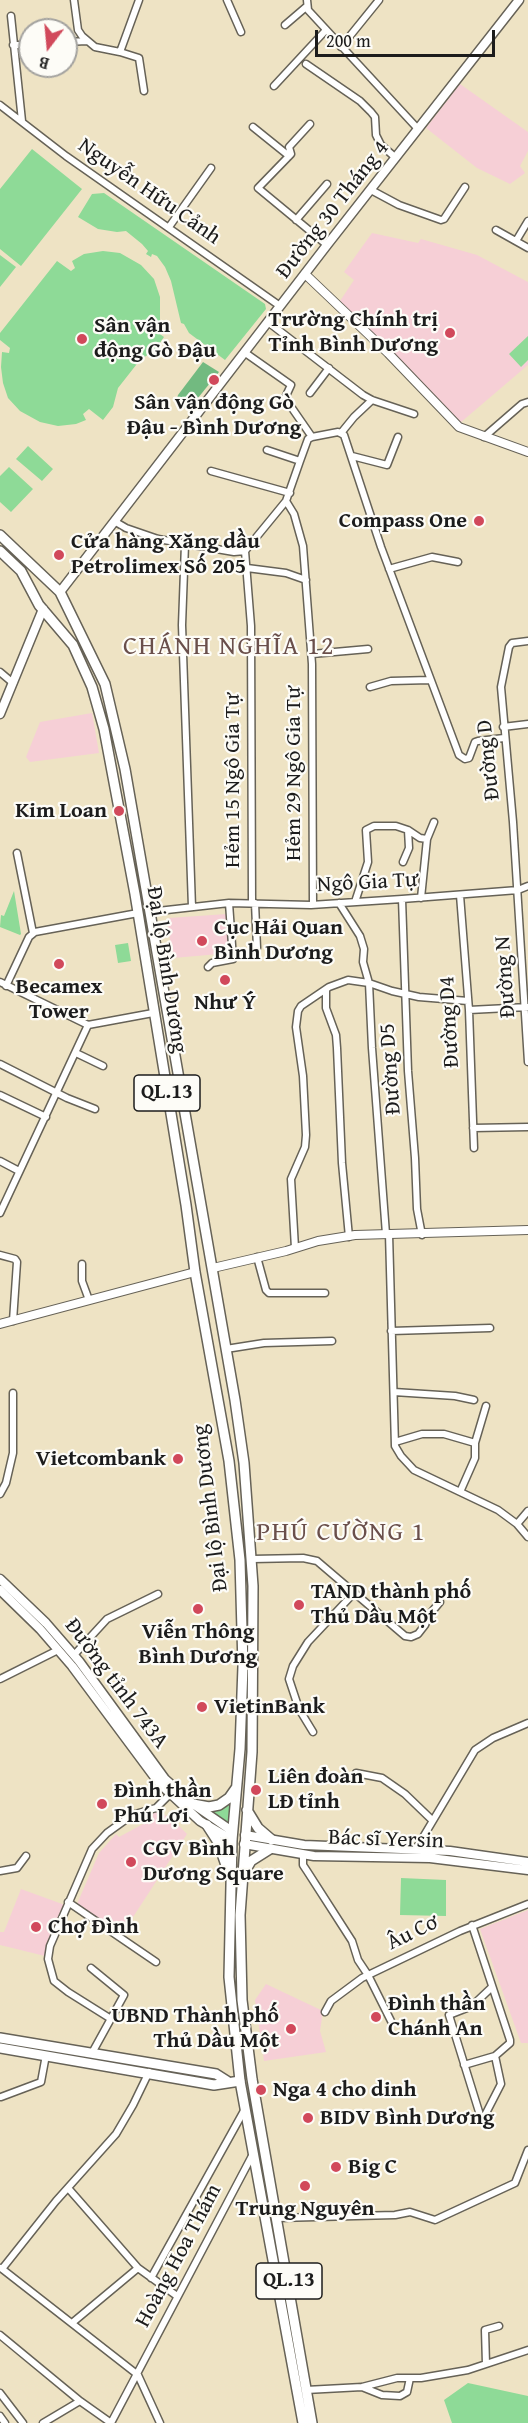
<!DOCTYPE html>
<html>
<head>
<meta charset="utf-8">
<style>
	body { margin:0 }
	#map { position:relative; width:528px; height:2423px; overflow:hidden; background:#eee3c4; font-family:"Gentium Book Plus",serif }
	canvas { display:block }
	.north { position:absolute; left:18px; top:18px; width:60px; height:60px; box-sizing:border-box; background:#fdfcf7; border:2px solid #a3a29f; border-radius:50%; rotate:196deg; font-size:16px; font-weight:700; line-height:24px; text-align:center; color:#1c1c1c }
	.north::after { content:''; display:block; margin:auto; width:21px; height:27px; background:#d1495b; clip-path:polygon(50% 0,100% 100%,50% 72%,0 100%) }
	.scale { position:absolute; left:315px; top:30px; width:180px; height:27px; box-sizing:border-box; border:3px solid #1c1c1c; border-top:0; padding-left:8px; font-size:18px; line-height:21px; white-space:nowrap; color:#1c1c1c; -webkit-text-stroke:4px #fdfcf7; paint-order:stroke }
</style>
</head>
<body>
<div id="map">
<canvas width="528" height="2423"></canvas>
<div class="north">B</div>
<div class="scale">200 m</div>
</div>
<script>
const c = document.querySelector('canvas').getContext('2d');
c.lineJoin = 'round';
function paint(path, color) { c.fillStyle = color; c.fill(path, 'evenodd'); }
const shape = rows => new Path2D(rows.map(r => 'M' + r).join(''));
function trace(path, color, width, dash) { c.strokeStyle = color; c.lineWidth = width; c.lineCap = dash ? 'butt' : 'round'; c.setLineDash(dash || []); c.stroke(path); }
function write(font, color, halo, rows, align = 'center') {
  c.font = font + ' "Gentium Book Plus",serif'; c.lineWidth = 4.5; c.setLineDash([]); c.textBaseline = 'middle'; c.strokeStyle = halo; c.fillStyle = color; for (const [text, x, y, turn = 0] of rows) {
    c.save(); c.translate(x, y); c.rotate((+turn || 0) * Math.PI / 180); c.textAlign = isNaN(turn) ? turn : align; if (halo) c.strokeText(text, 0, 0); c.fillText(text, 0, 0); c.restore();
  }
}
const built = shape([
	[460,84,528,132,528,151,520,166,525,173,510,184,477,168,426,128],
	[372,233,418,243,421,239,477,255,528,282,528,365,460,423,340,301,354,280,344,272],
	[92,713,99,753,30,762,26,757,40,722],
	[227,914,231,953,173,958,167,921,169,918],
	[157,1811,171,1818,187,1834,122,1934,77,1904,99,1853,116,1834,119,1837,145,1823,143,1817],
	[21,1889,65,1905,45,1956,0,1945,0,1932,4,1932],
	[528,1910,528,2043,521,2043,480,1929],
	[266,1984,323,2011,320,2031,326,2052,264,2061,255,2000]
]);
const green = shape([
	[32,149,82,189,21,266,0,249,0,189],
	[104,193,265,304,266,309,225,360,189,333,184,324,181,323,171,281,165,267,157,256,152,254,151,257,146,254,148,251,142,244,126,231,117,232,98,229,78,217,92,194],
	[103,251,120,253,141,265,154,279,160,297,160,321,153,322,151,328,164,337,155,350,140,360,118,388,113,407,103,420,89,409,83,414,86,420,76,424,58,426,40,422,20,411,8,398,3,383,1,367,2,352,9,353,10,348,0,340,0,333,57,261,71,271,75,268,72,261,84,254],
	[0,255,16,267,0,287],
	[528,336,528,360,521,367,509,354],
	[28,446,53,469,42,481,16,459],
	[9,467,33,489,11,512,0,502,0,476],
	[14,891,21,934,20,935,0,927,1,915,4,916],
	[128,943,131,961,118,963,115,945],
	[231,1804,230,1823,213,1813],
	[401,1878,446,1880,446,1916,400,1915],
	[468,2383,528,2396,528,2423,452,2423,444,2400]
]);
const forest = shape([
	[203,362,219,372,189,409,176,402,178,395]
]);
const minor = shape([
	[74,0,78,30,82,36,95,47,120,52,139,0],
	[227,0,241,32],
	[307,0,308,10,418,129],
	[11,16,22,121],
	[285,25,306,7],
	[66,42,87,41],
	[13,45,30,45],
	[341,47,379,0],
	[120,52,139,58,144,91],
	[306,64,360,101,371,112,375,117,376,135,381,145,396,158],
	[274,86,326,30],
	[0,105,66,156,280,306],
	[310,124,289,147,291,154,258,188,327,245],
	[253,127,289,156],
	[371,190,399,205,441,220,444,219,465,187],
	[296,220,327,184],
	[169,227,211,168],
	[496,230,528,248],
	[516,241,528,221],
	[268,322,363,395,372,400,414,414],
	[244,352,291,385,285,398,312,437,308,439,300,461,286,501,245,551,251,626,252,902],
	[310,393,329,368],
	[341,433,354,417,372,400],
	[312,437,338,432,344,435,381,547,459,755,465,759,469,758,475,742,478,741,504,738],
	[484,437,522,404,528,402],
	[267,450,300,461],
	[352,456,387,465,398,437],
	[211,471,290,493],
	[286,501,294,514,303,546,312,664,313,905],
	[114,521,126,528,158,539,234,552,245,551],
	[185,544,182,625,192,907],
	[247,568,286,573,306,580],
	[389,569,432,557,458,562],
	[528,641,512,643,509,647,501,687,513,822,528,1062],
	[312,654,368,649],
	[0,672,13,683],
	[370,687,391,681,430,680],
	[503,727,528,724],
	[17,853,33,933],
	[403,862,409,848,408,830],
	[460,895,469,1010,474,1148],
	[421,898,427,839],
	[402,899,408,1071,415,1158,417,1209,422,1235],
	[355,902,368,862,366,830,374,826,396,826,408,830,420,838,427,839,434,822],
	[255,903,257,948],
	[339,903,360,936,364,949,363,962,369,983,392,991,419,997,468,1001],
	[149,912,229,903,311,905,402,899,518,890,528,886],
	[208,967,212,963,233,959,229,903],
	[0,982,88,1025,153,1013],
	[6,986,29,937,35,932,138,913],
	[326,991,326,1008,336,1035,337,1048,342,1163,349,1237],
	[469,1010,528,1007],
	[76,1053,103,1066],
	[0,1064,67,1098,95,1109],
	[0,1095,46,1117],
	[473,1128,528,1127],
	[0,1161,19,1171],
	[0,1213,88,1025],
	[389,1234,395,1446,401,1456,414,1470,498,1510,517,1524,528,1537],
	[295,1248,291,1179,305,1147,306,1135,303,1076,296,1027,298,1011,301,1006,329,987,348,980,369,983,372,1048,386,1234],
	[0,1255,15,1259,17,1262,13,1321],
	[257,1257,266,1290,269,1293,325,1293],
	[82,1264,82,1281,89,1300],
	[391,1331,490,1328],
	[226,1349,264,1343,332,1341],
	[394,1392,455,1396,474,1400],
	[395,1442,422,1434,444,1434,475,1443,475,1458,460,1492],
	[475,1443,486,1406],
	[0,1494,6,1483,13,1453,13,1393],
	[517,1524,528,1511],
	[252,1559,303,1558,317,1561,405,1636,411,1637,418,1634,425,1625,429,1615,440,1602],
	[74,1655,107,1619,158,1594],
	[0,1679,58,1650],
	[313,1732,299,1709,289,1679,293,1666,308,1642,354,1593],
	[356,1773,382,1778,405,1794,432,1820],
	[416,1849,475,1750,493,1738,528,1723],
	[303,1854,303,1865,307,1871,352,1941,358,1960,368,1975,391,2021],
	[0,1871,17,1868,26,1856],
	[68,1902,156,1962],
	[472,1925,510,2040,510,2043,495,2056,501,2084,483,2119,480,2115,449,2015,472,2006,492,1987],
	[91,1968,124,1995,92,2053],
	[325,2012,331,2001,362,1978,460,1931,528,1904],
	[111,2019,68,1992,54,1981,48,1959,50,1946,92,1849,107,1833,132,1815,156,1808,170,1794],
	[464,2065,495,2056],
	[1,2097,41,2082,46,2055],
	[68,2188,138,2268,177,2296],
	[277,2218,395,2215,410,2212,435,2220,515,2183,528,2150],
	[1,2268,138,2375,160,2423],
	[2,2269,56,2201,116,2134,133,2105,149,2072],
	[151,2278,245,2109],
	[72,2323,138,2268],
	[0,2335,80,2401],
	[486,2364,485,2330,499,2326],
	[362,2387,382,2395,400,2396,407,2392,410,2378],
	[306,2390,362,2387,397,2378,421,2378,468,2370,528,2350],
	[0,2393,23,2423],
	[0,2416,5,2423],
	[43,2423,80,2401,111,2423],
	[111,2423,253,2154]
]);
const tertiary = shape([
	[305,274,388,353,459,427,528,452],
	[213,1268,286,1251,318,1241,355,1235,528,1230],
	[0,1324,195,1272]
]);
const secondary = shape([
	[60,592,327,245,519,0],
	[0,714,43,609],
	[0,1579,46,1623,79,1661,165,1779,193,1804,232,1831],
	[0,1590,40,1629,72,1666,159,1783,200,1821,232,1840],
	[245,1835,304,1845,450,1851,528,1862],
	[244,1844,314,1856,430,1858,528,1870]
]);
const primary = shape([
	[0,2038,216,2074,227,2081],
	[0,2048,214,2085,240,2081]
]);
const trunk = shape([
	[0,535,60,592,105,684,125,769,235,1400,244,1463,253,1586,252,1752,240,1915,242,2000,252,2079,312,2423],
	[0,551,21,571,39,605,73,645,92,687,104,729,135,894,186,1205,195,1272,229,1461,240,1560,243,1666,240,1749,232,1840,229,1977,240,2081,303,2423],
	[193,1804,209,1807,219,1805,229,1798,236,1788],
	[247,1810,258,1828,272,1840],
	[207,1825,218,1842,228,1871],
	[244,1873,251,1861,270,1849]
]);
const markers = [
	[450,333,6,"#d1495b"],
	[82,339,6,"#d1495b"],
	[214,380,6,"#d1495b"],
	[479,521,6,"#d1495b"],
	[59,555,6,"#d1495b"],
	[119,811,6,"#d1495b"],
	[202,941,6,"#d1495b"],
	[59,964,6,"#d1495b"],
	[225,980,6,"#d1495b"],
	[178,1459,6,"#d1495b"],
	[299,1605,6,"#d1495b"],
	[198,1609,6,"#d1495b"],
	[202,1707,6,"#d1495b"],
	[256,1790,6,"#d1495b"],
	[102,1804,6,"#d1495b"],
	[131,1862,6,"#d1495b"],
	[36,1927,6,"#d1495b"],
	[376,2017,6,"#d1495b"],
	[291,2029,6,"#d1495b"],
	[261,2090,6,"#d1495b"],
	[308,2118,6,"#d1495b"],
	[336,2167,6,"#d1495b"],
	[305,2186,6,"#d1495b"]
];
const shields = [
	[167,1093,66],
	[289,2281,66]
];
const shieldNames = [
	["QL.13",167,1093],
	["QL.13",289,2281]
];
const streetNames = [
	["Nguyễn Hữu Cảnh",149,192,35],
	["Đường 30 Tháng 4",333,210,-52],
	["Đường D",489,760,-96],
	["Hẻm 29 Ngô Gia Tự",294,773,-90],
	["Hẻm 15 Ngô Gia Tự",233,780,-90],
	["Ngô Gia Tự",368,883,-3],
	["Đại lộ Bình Dương",166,970,81],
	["Đường N",506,977,-94],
	["Đường D4",450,1022,-93],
	["Đường D5",391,1069,-94],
	["Đại lộ Bình Dương",211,1508,-97],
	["Đường tỉnh 743A",116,1684,53],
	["Bác sĩ Yersin",386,1840,2],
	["Âu Cơ",413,1933,-26],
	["Hoàng Hoa Thám",179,2256,-62]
];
const poiNames = [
	["Trường Chính trị",438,320,"right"],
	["Tỉnh Bình Dương",438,345,"right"],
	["Sân vận",94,326],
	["động Gò Đậu",94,351],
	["Sân vận động Gò",214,403,"center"],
	["Đậu - Bình Dương",214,428,"center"],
	["Compass One",467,521,"right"],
	["Cửa hàng Xăng dầu",71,542],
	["Petrolimex Số 205",71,567],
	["Kim Loan",107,811,"right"],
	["Cục Hải Quan",214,928],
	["Bình Dương",214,953],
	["Becamex",59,987,"center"],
	["Tower",59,1012,"center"],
	["Như Ý",225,1003,"center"],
	["Vietcombank",166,1459,"right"],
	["TAND thành phố",311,1592],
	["Thủ Dầu Một",311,1617],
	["Viễn Thông",198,1632,"center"],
	["Bình Dương",198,1657,"center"],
	["VietinBank",214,1707],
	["Liên đoàn",268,1777],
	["LĐ tỉnh",268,1802],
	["Đình thần",114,1791],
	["Phú Lợi",114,1816],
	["CGV Bình",143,1849],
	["Dương Square",143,1874],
	["Chợ Đình",48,1927],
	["Đình thần",388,2004],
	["Chánh An",388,2029],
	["UBND Thành phố",279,2016,"right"],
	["Thủ Dầu Một",279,2041,"right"],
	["Nga 4 cho dinh",273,2090],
	["BIDV Bình Dương",320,2118],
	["Big C",348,2167],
	["Trung Nguyên",305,2209,"center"]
];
const quarterNames = [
	["CHÁNH NGHĨA 12",229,647],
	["PHÚ CƯỜNG 1",341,1533]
];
paint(built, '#f6cfd6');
paint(green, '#8eda97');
paint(forest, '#72ba80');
trace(minor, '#666257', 9);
trace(tertiary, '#666257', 10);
trace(secondary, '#666257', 11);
trace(primary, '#666257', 12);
trace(trunk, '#666257', 12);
trace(minor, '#fff', 6);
trace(tertiary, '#fff', 8);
trace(secondary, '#fff', 8);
trace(primary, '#fff', 9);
trace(trunk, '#fff', 9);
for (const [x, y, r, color] of markers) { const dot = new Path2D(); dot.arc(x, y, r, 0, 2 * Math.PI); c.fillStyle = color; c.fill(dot); trace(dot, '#fdfcf7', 2); }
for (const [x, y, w] of shields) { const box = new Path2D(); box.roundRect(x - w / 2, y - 18, w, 36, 4.5); c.fillStyle = '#fdfcf7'; c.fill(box); trace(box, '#1c1c1c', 1.5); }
write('bold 21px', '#1c1c1c', null, shieldNames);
write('22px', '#1c1c1c', '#fdfcf7', streetNames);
write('bold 22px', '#1c1c1c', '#fdfcf7', poiNames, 'left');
c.letterSpacing = '1.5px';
write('26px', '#6a4f4b', '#fdfcf7', quarterNames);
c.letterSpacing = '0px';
</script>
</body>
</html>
